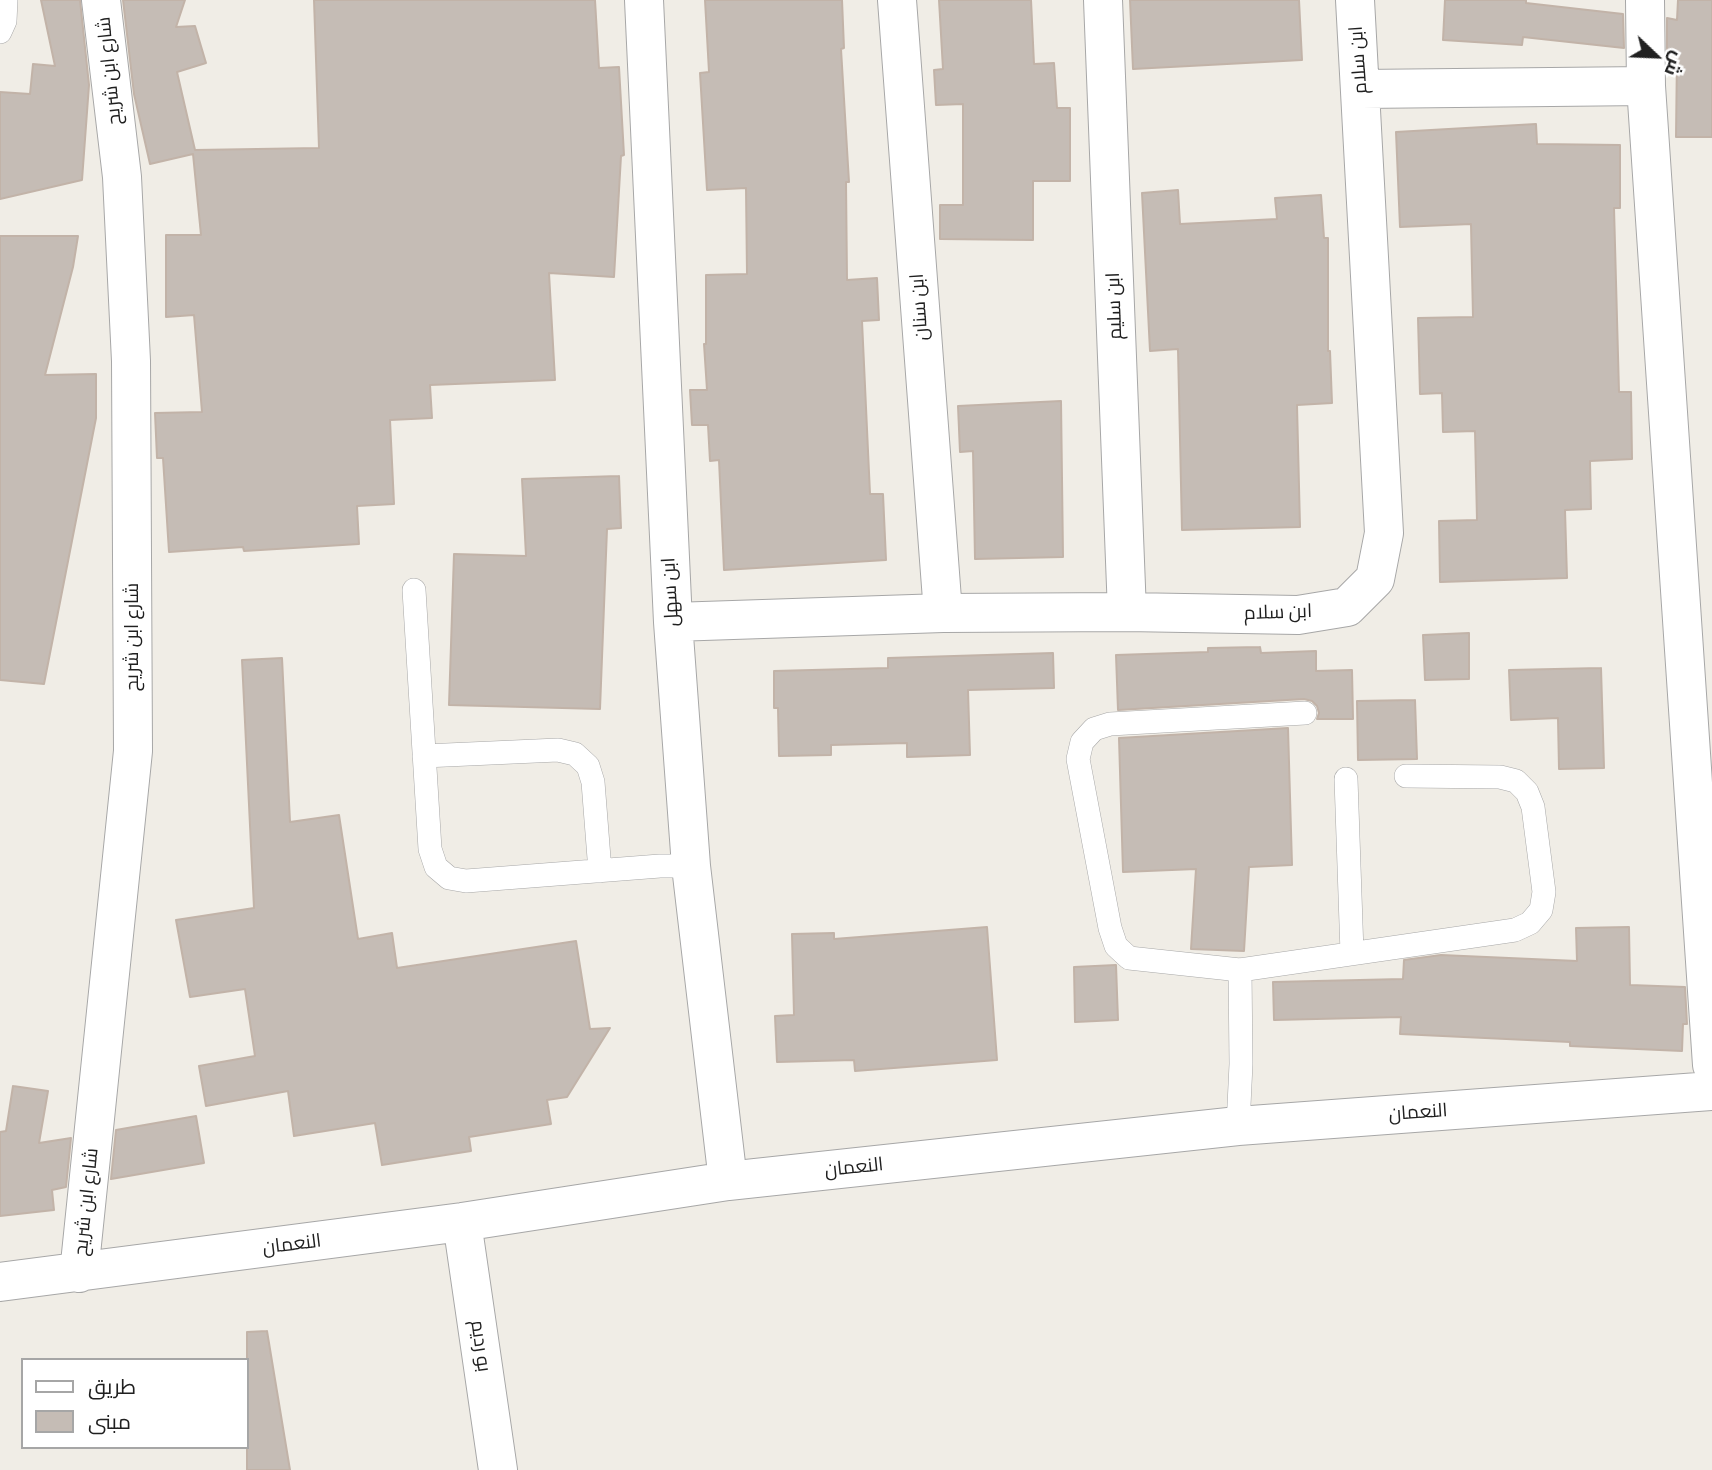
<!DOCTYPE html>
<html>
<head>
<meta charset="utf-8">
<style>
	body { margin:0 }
	#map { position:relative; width:1712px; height:1470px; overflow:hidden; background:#f0ede6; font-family:"Archivo Narrow",Cairo,sans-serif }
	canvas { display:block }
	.legend { position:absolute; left:21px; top:1358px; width:228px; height:91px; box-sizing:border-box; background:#fff; border:2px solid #a6a6a6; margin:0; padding:9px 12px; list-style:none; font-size:21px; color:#202020 }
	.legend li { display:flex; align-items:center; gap:14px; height:35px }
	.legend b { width:35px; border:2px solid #a6a6a6 }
	.north { position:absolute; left:1621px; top:21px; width:70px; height:70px; -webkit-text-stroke:5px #fff; paint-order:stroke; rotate:113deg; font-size:19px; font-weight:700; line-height:28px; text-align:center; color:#202020 }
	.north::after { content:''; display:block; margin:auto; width:24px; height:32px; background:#202020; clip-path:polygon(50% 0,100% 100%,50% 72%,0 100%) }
</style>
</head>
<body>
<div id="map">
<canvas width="1712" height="1470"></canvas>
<ul class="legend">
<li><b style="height:9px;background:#fff"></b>طريق</li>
<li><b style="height:19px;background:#c5bcb5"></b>مبنى</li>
</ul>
<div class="north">ش</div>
</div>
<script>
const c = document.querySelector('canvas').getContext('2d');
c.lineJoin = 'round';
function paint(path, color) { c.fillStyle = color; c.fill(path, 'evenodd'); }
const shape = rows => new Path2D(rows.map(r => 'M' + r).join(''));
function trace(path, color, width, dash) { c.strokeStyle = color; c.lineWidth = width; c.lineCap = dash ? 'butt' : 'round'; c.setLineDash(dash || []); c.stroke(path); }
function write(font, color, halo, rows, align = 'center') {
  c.font = font + ' "Archivo Narrow",Cairo,sans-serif'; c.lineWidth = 5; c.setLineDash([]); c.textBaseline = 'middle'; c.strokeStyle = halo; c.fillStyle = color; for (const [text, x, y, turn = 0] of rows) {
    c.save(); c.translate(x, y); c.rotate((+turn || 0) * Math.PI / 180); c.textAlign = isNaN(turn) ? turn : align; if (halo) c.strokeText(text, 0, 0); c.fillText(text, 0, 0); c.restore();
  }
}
const building = shape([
	[41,0,80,0,89,85,82,180,0,199,0,92,30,94,33,64,55,66,41,0],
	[123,0,185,0,176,27,195,26,206,63,177,72,195,150,319,148,314,0,595,0,599,68,619,67,624,155,621,156,614,277,549,273,555,380,430,385,432,418,390,420,394,504,357,506,359,544,244,551,243,547,169,552,163,458,157,458,155,413,202,412,194,315,166,317,166,235,201,235,193,154,150,164,134,94,123,0],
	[705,0,842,0,844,48,841,49,849,182,846,182,847,280,877,278,879,320,862,321,870,494,883,494,886,560,724,570,719,460,710,461,708,425,692,425,690,390,707,390,704,344,706,344,706,275,747,274,746,188,707,190,700,73,709,72,705,0],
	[939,0,1031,0,1034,64,1054,63,1057,108,1070,108,1070,181,1033,181,1033,240,940,239,940,205,963,205,963,104,936,105,934,70,943,69,939,0],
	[1130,0,1299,0,1302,60,1133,69,1130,0],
	[1445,0,1526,0,1526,3,1623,14,1624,48,1523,37,1522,45,1443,40,1445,0],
	[1678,0,1712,0,1712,137,1676,137,1677,54,1667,53,1667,18,1677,20,1678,0],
	[1536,124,1537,144,1620,145,1620,208,1614,208,1619,392,1631,392,1632,459,1590,461,1591,509,1565,510,1567,578,1440,582,1439,521,1477,520,1475,431,1443,432,1442,393,1420,394,1418,318,1473,317,1471,224,1400,227,1396,132,1536,124],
	[1178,190,1180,224,1277,219,1275,198,1321,195,1324,238,1328,238,1328,351,1330,351,1332,403,1297,405,1300,527,1182,530,1178,349,1150,351,1142,193,1178,190],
	[0,236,78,236,73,267,45,375,96,374,96,418,44,684,0,680,0,236],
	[1061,401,1063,557,975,559,973,451,960,452,958,406,1061,401],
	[619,476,621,528,607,529,600,709,449,705,454,554,526,556,522,479,619,476],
	[1469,633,1469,679,1425,680,1423,635,1469,633],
	[1260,647,1261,653,1316,651,1316,671,1352,670,1353,719,1317,719,1319,713,1317,706,1312,701,1304,699,1118,710,1116,655,1208,652,1208,648,1260,647],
	[1053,653,1054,688,968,690,970,755,907,757,907,743,831,745,831,755,779,756,778,708,774,708,774,671,888,668,888,658,1053,653],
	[282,658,290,822,339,815,358,939,392,933,397,968,576,941,590,1029,610,1028,567,1097,547,1100,551,1124,469,1137,471,1151,382,1165,375,1123,294,1136,288,1091,206,1106,199,1066,255,1056,245,989,190,997,176,920,254,908,242,660,282,658],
	[1601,668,1604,768,1559,769,1558,718,1511,720,1509,670,1601,668],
	[1415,700,1417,759,1358,760,1357,701,1415,700],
	[1288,728,1292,865,1249,867,1244,951,1191,949,1196,869,1123,872,1119,738,1288,728],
	[987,927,997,1060,855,1071,854,1060,777,1062,775,1016,794,1015,792,934,834,933,834,939,987,927],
	[1629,927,1630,985,1685,987,1687,1024,1683,1024,1682,1051,1570,1046,1570,1042,1400,1034,1401,1017,1274,1020,1273,982,1403,979,1404,960,1441,955,1577,961,1576,928,1629,927],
	[1116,965,1118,1020,1075,1022,1074,967,1116,965],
	[13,1086,48,1091,39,1143,71,1138,66,1187,52,1190,54,1210,0,1216,0,1132,6,1131,13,1086],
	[196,1116,204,1163,111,1179,116,1130,196,1116],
	[267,1331,290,1470,247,1470,247,1332,267,1331]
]);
const service = shape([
	[0,32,5,21,6,0],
	[414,590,430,849,436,867,449,878,466,881,660,866,691,866],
	[1305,713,1110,724,1094,729,1082,742,1078,759,1110,928,1116,946,1129,958,1240,970,1515,930,1530,923,1541,910,1544,892,1533,807,1527,792,1516,781,1500,777,1406,776],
	[424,756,558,750,575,754,588,766,593,782,600,871],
	[1346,779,1352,953],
	[1238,1126,1241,1064,1240,970]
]);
const minor = shape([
	[644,0,673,622,691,866,728,1181],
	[897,0,943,613],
	[1103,0,1127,612],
	[1645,0,1646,86,1712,1065],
	[1361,89,1646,86],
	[673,622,943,613,1127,612,1298,615,1347,607,1375,579,1384,533,1355,0],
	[462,1222,498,1470],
	[79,1273,133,751,131,361,122,177,101,0],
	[0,1282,462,1222,728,1181,1238,1126,1712,1091]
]);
const streetNames = [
	["ابن سلام",1359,60,-94],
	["شارع ابن شريح",110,71,-96],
	["ابن سليم",1115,306,-92],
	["ابن سنان",920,307,-94],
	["ابن سهل",671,592,-93],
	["ابن سلام",1278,613,-2],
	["شارع ابن شريح",133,637,-90],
	["النعمان",1418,1113,-4],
	["النعمان",854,1168,-6],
	["شارع ابن شريح",87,1202,-84],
	["النعمان",292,1245,-7],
	["بو رديم",480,1346,82]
];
paint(building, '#c5bcb5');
trace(building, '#c2b3a8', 2);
trace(service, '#a7a7a7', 24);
trace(minor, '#a7a7a7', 40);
trace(service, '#fff', 23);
trace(minor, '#fff', 38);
write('19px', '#202020', '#fff', streetNames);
</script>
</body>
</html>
